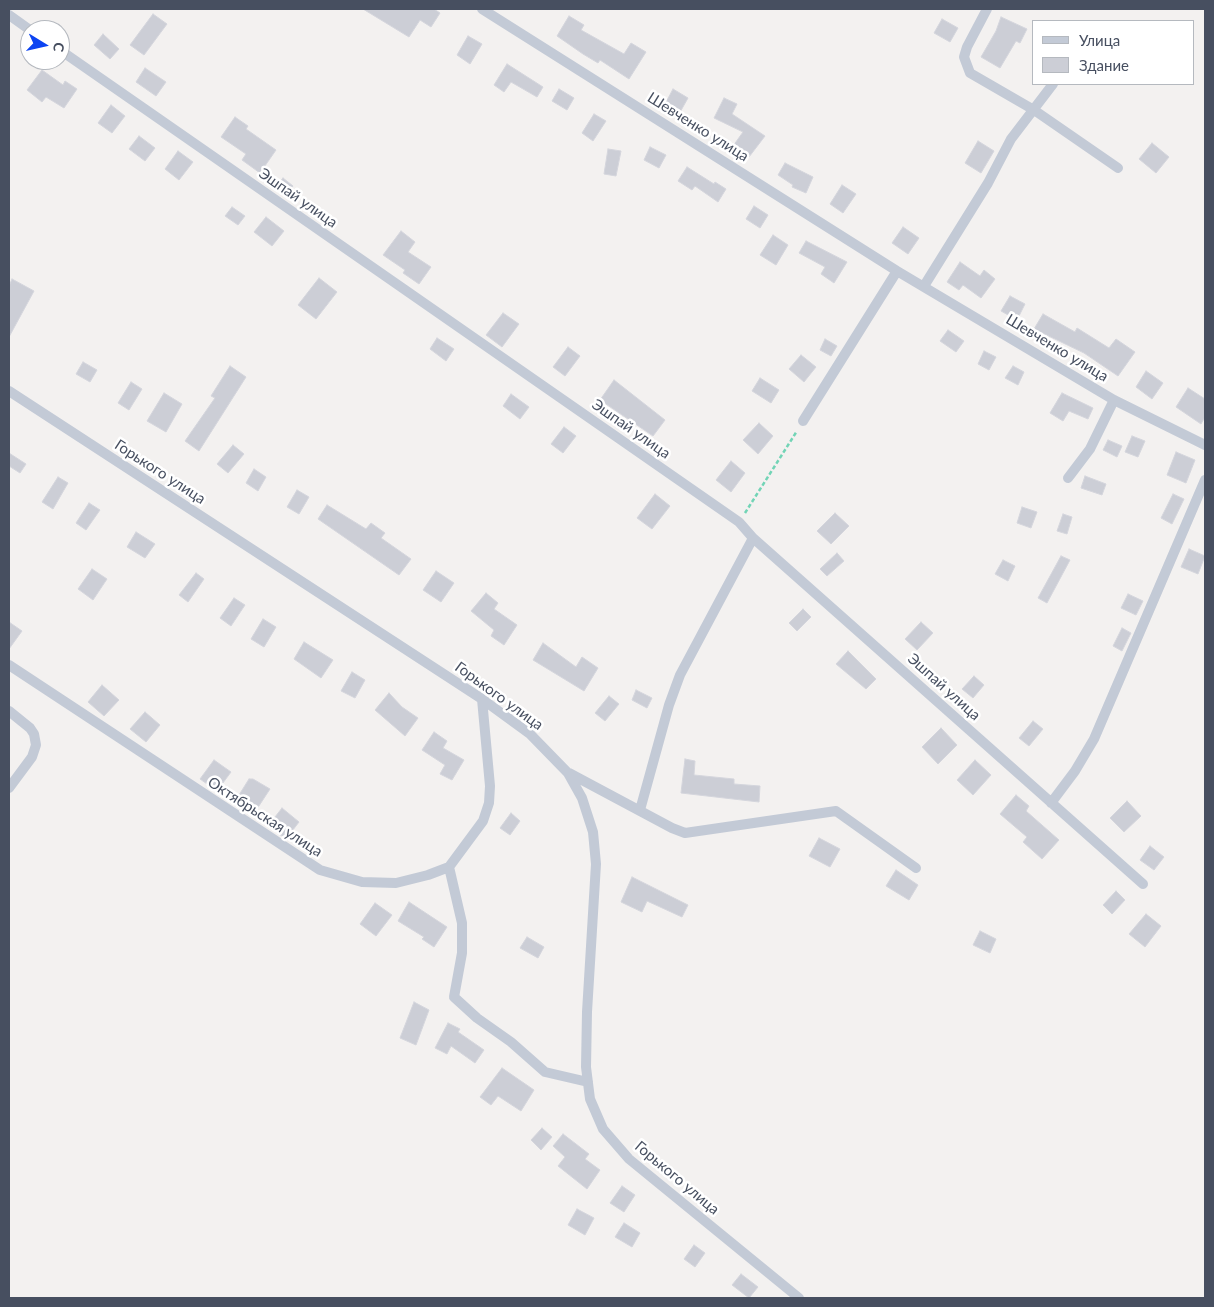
<!DOCTYPE html>
<html>
<head>
<meta charset="utf-8">
<style>
	body { margin:0 }
	#map { position:relative; width:1214px; height:1307px; overflow:hidden; background:#f3f1f0; font-family:Lato,sans-serif }
	canvas { display:block }
	.frame { position:absolute; inset:0; border:10px solid #474f60; pointer-events:none }
	.legend { position:absolute; left:1032px; top:20px; width:162px; height:65px; box-sizing:border-box; background:#fff; border:1px solid #b5b9bf; margin:0; padding:6px 9px; list-style:none; font-size:15px; color:#474f60 }
	.legend li { display:flex; align-items:center; gap:10px; height:25px }
	.legend b { width:25px; border:1px solid #b5b9bf }
	.north { position:absolute; left:20px; top:20px; width:50px; height:50px; box-sizing:border-box; background:#fff; border:1px solid #b5b9bf; border-radius:50%; rotate:99deg; font-size:14px; font-weight:700; line-height:20px; text-align:center; color:#474f60 }
	.north::after { content:''; display:block; margin:auto; width:18px; height:22px; background:#0c44f2; clip-path:polygon(50% 0,100% 100%,50% 72%,0 100%) }
</style>
</head>
<body>
<div id="map">
<canvas width="1214" height="1307"></canvas>
<div class="frame"></div>
<ul class="legend">
<li><b style="height:6px;background:#c3cad6"></b>Улица</li>
<li><b style="height:14px;background:#ccced6"></b>Здание</li>
</ul>
<div class="north">С</div>
</div>
<script>
const c = document.querySelector('canvas').getContext('2d');
c.lineJoin = 'round';
function paint(path, color) { c.fillStyle = color; c.fill(path, 'evenodd'); }
const shape = rows => new Path2D(rows.map(r => 'M' + r).join(''));
function trace(path, color, width, dash) { c.strokeStyle = color; c.lineWidth = width; c.lineCap = dash ? 'butt' : 'round'; c.setLineDash(dash || []); c.stroke(path); }
function write(font, color, halo, rows, align = 'center') {
  c.font = font + ' Lato,sans-serif'; c.lineWidth = 5; c.setLineDash([]); c.textBaseline = 'middle'; c.strokeStyle = halo; c.fillStyle = color; for (const [text, x, y, turn = 0] of rows) {
    c.save(); c.translate(x, y); c.rotate((+turn || 0) * Math.PI / 180); c.textAlign = isNaN(turn) ? turn : align; if (halo) c.strokeText(text, 0, 0); c.fillText(text, 0, 0); c.restore();
  }
}
const building = shape([
	[363,9,434,9,440,13,431,27,420,20,409,37,363,9],
	[153,14,167,24,144,55,130,45,153,14],
	[569,16,584,25,581,30,624,54,631,43,646,52,629,79,600,60,598,63,583,54,557,36,569,16],
	[1001,17,1027,29,1020,43,1016,41,1000,68,981,57,996,31,1001,17],
	[942,19,958,28,950,42,934,33,942,19],
	[103,34,119,49,110,59,94,45,103,34],
	[468,36,482,44,470,64,457,55,468,36],
	[507,64,543,87,537,97,511,82,504,92,494,85,507,64],
	[145,68,166,82,156,96,136,82,145,68],
	[42,70,63,85,65,81,77,89,64,108,46,97,42,102,27,90,42,70],
	[559,89,574,98,567,110,552,101,559,89],
	[673,89,688,98,679,114,664,106,673,89],
	[724,98,737,104,732,114,765,136,749,157,733,146,743,132,714,118,724,98],
	[111,105,125,116,112,133,98,123,111,105],
	[594,114,606,121,593,141,582,133,594,114],
	[235,117,248,126,246,129,276,150,260,173,242,160,246,154,221,137,235,117],
	[139,136,155,148,145,161,129,149,139,136],
	[978,141,994,151,981,173,965,163,978,141],
	[1152,143,1169,157,1156,173,1139,159,1152,143],
	[650,147,666,155,659,168,644,160,650,147],
	[608,149,621,151,616,176,604,174,608,149],
	[178,151,193,162,179,180,165,169,178,151],
	[785,163,813,177,806,193,792,187,793,185,778,175,785,163],
	[687,167,714,184,715,182,726,189,718,202,695,186,692,190,678,181,687,167],
	[283,178,293,186,286,195,276,187,283,178],
	[842,185,856,194,843,213,830,204,842,185],
	[754,206,768,215,760,228,746,219,754,206],
	[232,207,245,216,238,225,225,216,232,207],
	[266,217,284,231,272,246,254,232,266,217],
	[903,227,919,238,908,254,892,243,903,227],
	[401,231,415,242,408,252,431,267,419,284,403,273,405,270,383,255,401,231],
	[773,235,788,245,776,265,760,255,773,235],
	[806,241,847,262,834,283,821,274,825,267,799,253,806,241],
	[960,262,980,276,984,270,995,279,981,298,963,285,959,290,947,282,960,262],
	[319,278,337,292,316,319,298,305,319,278],
	[12,279,34,291,9,337,9,286,12,279],
	[1010,296,1025,304,1017,320,1001,311,1010,296],
	[503,313,519,324,502,347,486,335,503,313],
	[1043,314,1075,332,1077,328,1109,348,1116,339,1135,352,1118,376,1084,353,1034,329,1043,314],
	[948,330,964,341,956,352,940,341,948,330],
	[437,338,454,349,446,361,430,349,437,338],
	[825,339,837,346,831,356,820,350,825,339],
	[568,347,580,356,565,376,553,367,568,347],
	[984,351,996,357,989,370,978,364,984,351],
	[801,355,816,367,804,382,789,369,801,355],
	[83,362,97,370,90,382,76,374,83,362],
	[230,366,246,377,199,451,185,441,215,398,211,396,230,366],
	[1013,366,1024,372,1018,385,1005,378,1013,366],
	[1146,371,1163,383,1152,399,1136,387,1146,371],
	[760,378,779,390,771,403,752,391,760,378],
	[614,380,665,420,653,436,600,400,614,380],
	[131,382,142,389,129,410,118,403,131,382],
	[1188,388,1205,399,1205,417,1201,424,1176,407,1188,388],
	[164,393,182,404,166,432,147,421,164,393],
	[1062,393,1093,408,1088,419,1069,411,1063,421,1050,413,1062,393],
	[511,394,529,407,520,419,503,406,511,394],
	[759,423,773,436,758,454,743,440,759,423],
	[564,427,576,436,563,453,551,444,564,427],
	[1132,436,1145,441,1138,457,1125,452,1132,436],
	[1108,440,1122,446,1117,457,1103,450,1108,440],
	[233,445,244,454,228,473,217,464,233,445],
	[1176,452,1195,460,1186,483,1167,475,1176,452],
	[9,453,26,464,20,473,9,466,9,453],
	[731,461,745,473,731,492,716,480,731,461],
	[254,469,266,477,258,491,246,483,254,469],
	[1085,476,1106,484,1102,495,1081,488,1085,476],
	[58,477,68,483,53,509,42,502,58,477],
	[297,490,309,497,299,514,287,507,297,490],
	[655,494,670,506,652,529,637,518,655,494],
	[1173,494,1184,499,1172,524,1161,518,1173,494],
	[89,503,100,510,86,530,76,523,89,503],
	[327,505,366,529,371,523,385,533,381,538,411,559,399,575,318,519,327,505],
	[1022,507,1037,512,1031,528,1017,523,1022,507],
	[835,513,849,526,831,544,817,531,835,513],
	[1063,514,1072,517,1067,534,1057,531,1063,514],
	[136,532,155,544,145,558,127,547,136,532],
	[1189,549,1205,556,1198,574,1181,567,1189,549],
	[837,553,844,561,827,576,820,569,837,553],
	[1061,556,1070,560,1047,603,1038,598,1061,556],
	[1003,560,1015,566,1008,581,995,574,1003,560],
	[92,569,107,579,93,600,78,589,92,569],
	[436,571,454,583,441,602,423,590,436,571],
	[196,573,204,579,188,602,179,595,196,573],
	[486,593,498,603,494,609,517,625,504,645,491,636,494,630,471,611,486,593],
	[1128,594,1143,601,1136,615,1121,608,1128,594],
	[234,598,245,605,231,626,220,618,234,598],
	[803,609,811,617,797,631,789,623,803,609],
	[263,619,276,627,264,647,251,639,263,619],
	[9,622,22,631,9,649,9,622],
	[921,622,933,633,917,650,905,639,921,622],
	[1122,628,1131,633,1122,651,1113,646,1122,628],
	[304,642,333,660,321,678,294,659,304,642],
	[543,643,576,667,582,657,598,668,584,691,533,660,543,643],
	[848,651,876,679,866,689,836,664,848,651],
	[352,672,365,680,355,698,341,691,352,672],
	[974,676,984,685,973,698,962,689,974,676],
	[102,685,119,700,104,716,88,702,102,685],
	[636,690,652,698,647,708,632,700,636,690],
	[389,693,402,707,418,718,405,736,375,710,389,693],
	[609,696,619,704,605,721,595,713,609,696],
	[145,712,160,725,146,742,130,729,145,712],
	[1033,721,1043,729,1029,746,1019,738,1033,721],
	[941,728,957,745,938,764,922,747,941,728],
	[434,732,447,741,443,748,464,760,452,780,440,774,445,765,422,750,434,732],
	[685,759,695,761,694,775,734,779,734,784,760,786,759,802,681,793,685,759],
	[214,760,231,772,217,791,200,779,214,760],
	[975,760,991,775,973,795,957,780,975,760],
	[249,779,253,779,270,789,253,815,234,803,249,779],
	[1016,795,1029,806,1026,811,1059,840,1042,859,1023,842,1027,837,1000,814,1016,795],
	[1127,801,1141,816,1124,832,1110,818,1127,801],
	[282,808,299,822,286,839,268,826,282,808],
	[511,813,520,821,510,835,500,828,511,813],
	[819,838,840,849,830,867,809,856,819,838],
	[1150,846,1164,857,1154,870,1140,860,1150,846],
	[896,870,918,885,909,900,886,886,896,870],
	[632,877,688,905,682,917,647,901,642,912,621,902,632,877],
	[1116,891,1125,900,1112,914,1103,905,1116,891],
	[409,902,447,927,434,947,422,939,424,937,398,921,409,902],
	[375,903,392,915,376,936,360,924,375,903],
	[1146,914,1161,926,1145,947,1129,934,1146,914],
	[980,931,996,939,990,953,973,945,980,931],
	[527,937,544,947,538,958,520,948,527,937],
	[414,1002,429,1010,416,1045,400,1038,414,1002],
	[448,1023,460,1029,458,1032,484,1050,475,1063,451,1046,447,1054,435,1048,448,1023],
	[502,1068,534,1090,521,1111,498,1096,491,1105,480,1097,502,1068],
	[542,1128,552,1137,541,1150,531,1140,542,1128],
	[563,1134,589,1154,585,1159,600,1170,587,1189,558,1166,565,1157,553,1146,563,1134],
	[622,1186,635,1195,624,1212,610,1203,622,1186],
	[577,1209,594,1218,585,1235,568,1225,577,1209],
	[624,1223,640,1233,632,1247,615,1237,624,1223],
	[694,1245,705,1253,695,1267,684,1259,694,1245],
	[741,1274,758,1287,749,1298,732,1285,741,1274]
]);
const path = shape([
	[745,513,797,431]
]);
const minor = shape([
	[482,9,897,271,1114,400,1205,445],
	[987,9,967,47,964,57,970,73,1034,110,1118,168],
	[9,15,30,30],
	[60,50,739,522,753,538,1143,884],
	[924,286,988,183,1011,139,1053,84],
	[9,391,482,699,530,734,568,773,582,798,593,832,596,864,587,1012,586,1067,590,1099,603,1129,629,1159,799,1298],
	[803,421,897,271],
	[1068,478,1090,449,1114,400],
	[9,665,320,870,362,882,396,883,428,875,449,867,483,821,489,803,490,786,482,699],
	[9,711,30,728,34,734,36,745,32,757,9,788],
	[569,773,672,828,685,833,836,811,916,868],
	[1051,803,1075,771,1094,739,1205,480],
	[640,810,669,705,680,675,753,538],
	[449,867,462,923,462,953,454,997,477,1018,511,1042,545,1072,588,1082]
]);
const streetNames = [
	["Шевченко улица",698,127,32],
	["Эшпай улица",298,198,35],
	["Шевченко улица",1057,348,31],
	["Эшпай улица",631,429,35],
	["Горького улица",160,472,33],
	["Эшпай улица",944,687,42],
	["Горького улица",499,696,36],
	["Октябрьская улица",265,817,33],
	["Горького улица",677,1178,40]
];
paint(building, '#ccced6');
trace(building, '#d4d5dc', 1);
trace(path, '#72d4b6', 2.5, [4, 2.5]);
trace(minor, '#c3cad6', 10);
write('15px', '#474f60', '#fff', streetNames);
</script>
</body>
</html>
